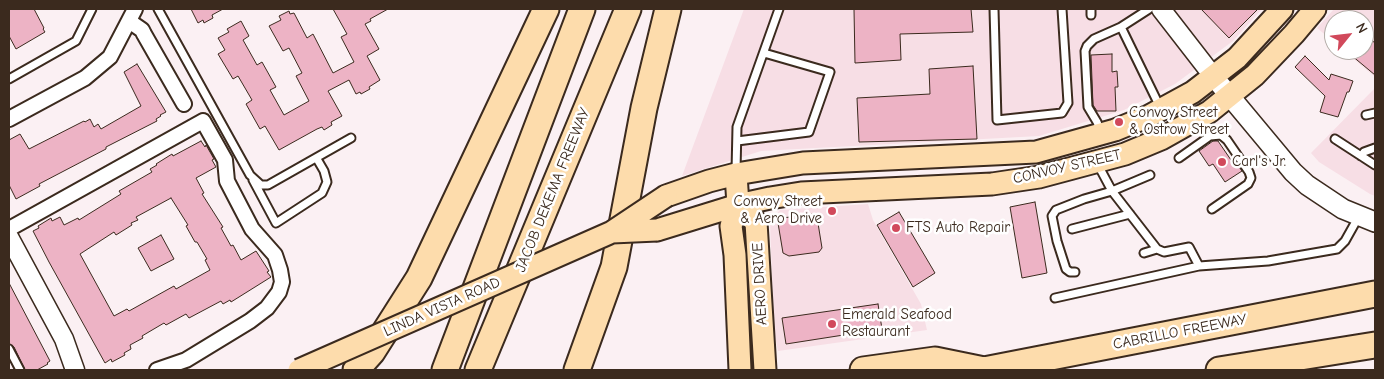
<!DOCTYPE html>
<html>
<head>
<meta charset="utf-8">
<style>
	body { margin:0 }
	#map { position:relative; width:1384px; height:379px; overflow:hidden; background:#fbf0f3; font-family:"Comic Neue",sans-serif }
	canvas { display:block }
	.frame { position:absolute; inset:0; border:10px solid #3b2a1e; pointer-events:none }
	.north { position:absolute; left:1324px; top:10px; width:50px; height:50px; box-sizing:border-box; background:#fff; border:1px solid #b1aaa5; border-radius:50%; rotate:61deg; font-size:14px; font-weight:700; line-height:20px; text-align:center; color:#3b2a1e }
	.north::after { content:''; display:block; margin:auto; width:18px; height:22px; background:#d1495b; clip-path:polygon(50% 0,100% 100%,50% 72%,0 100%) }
</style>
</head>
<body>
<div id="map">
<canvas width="1384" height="379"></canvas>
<div class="frame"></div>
<div class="north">N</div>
</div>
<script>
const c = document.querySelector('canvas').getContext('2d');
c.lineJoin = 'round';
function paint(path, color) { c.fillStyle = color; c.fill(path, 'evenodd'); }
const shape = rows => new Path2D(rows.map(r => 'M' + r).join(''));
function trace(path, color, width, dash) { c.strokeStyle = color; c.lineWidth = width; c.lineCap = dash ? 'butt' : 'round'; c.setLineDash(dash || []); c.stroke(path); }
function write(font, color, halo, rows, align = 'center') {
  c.font = font + ' "Comic Neue",sans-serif'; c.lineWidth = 5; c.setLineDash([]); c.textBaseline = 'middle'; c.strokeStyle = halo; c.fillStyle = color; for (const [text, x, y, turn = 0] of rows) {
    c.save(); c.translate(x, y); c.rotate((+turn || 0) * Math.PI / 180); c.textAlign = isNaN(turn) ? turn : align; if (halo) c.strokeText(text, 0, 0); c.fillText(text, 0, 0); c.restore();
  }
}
const built = shape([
	[744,9,1262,9,1233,41,1175,84,1124,110,1039,136,761,151,682,176],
	[1334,9,1375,9,1375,77,1343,50,1364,50,1364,20,1334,20,1334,42,1317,28],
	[1375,88,1375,196,1370,194,1319,162,1311,153],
	[868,204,873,220,921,304,927,330,778,351,774,332,770,222,780,210]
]);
const building = shape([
	[9,9,34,9,44,28,43,29,45,32,16,49,9,36,9,9],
	[191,9,223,9,212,15,213,18,204,23,203,20,198,23,191,9],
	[333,9,388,9,370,19,371,21,365,24,379,49,367,56,380,80,369,87,370,89,361,94,360,92,356,94,349,80,328,91,342,116,331,122,332,125,324,130,322,127,317,129,279,150,265,126,260,129,246,104,252,100,238,76,233,79,218,54,225,50,218,38,229,32,227,29,241,21,249,36,243,40,257,65,262,62,276,87,270,90,284,115,309,101,296,76,302,73,289,48,283,51,269,26,281,20,279,16,289,11,290,14,294,13,307,38,313,34,333,73,354,62,341,37,347,34,333,9],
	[854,9,971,9,973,32,900,34,901,60,855,63,854,9],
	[1201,9,1258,9,1229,38,1201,9],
	[1364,34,1375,43,1375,75,1345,50,1364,50,1364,34],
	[1112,54,1112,72,1117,71,1118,87,1115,87,1116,111,1097,111,1093,105,1091,55,1112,54],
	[1305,56,1329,80,1331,74,1353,81,1349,92,1347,92,1338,117,1320,112,1325,96,1295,67,1305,56],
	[137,64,166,112,160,115,161,116,156,119,157,121,106,147,106,149,39,184,40,186,16,199,9,185,9,140,20,134,29,149,84,121,85,122,90,119,94,127,98,124,101,129,141,106,124,72,137,64],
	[973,66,977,139,859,142,857,98,930,94,929,69,973,66],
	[201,141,205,147,206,145,214,159,212,160,216,167,196,178,204,193,202,194,223,227,221,228,231,246,233,245,241,260,256,251,269,271,267,272,271,277,231,302,230,300,223,304,221,301,189,318,186,314,166,325,164,323,142,336,143,338,130,345,131,349,124,353,125,355,112,362,111,359,105,363,49,262,33,231,39,228,38,226,51,218,52,221,60,217,64,225,78,218,79,220,121,194,119,191,152,172,150,169,157,165,156,164,172,154,173,156,201,141],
	[171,198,188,225,186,226,195,242,197,242,207,259,205,260,210,270,176,289,174,286,129,311,127,309,114,316,80,254,114,232,116,235,132,225,131,223,138,220,136,217,171,198],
	[1213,141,1218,141,1231,160,1233,158,1242,171,1225,182,1213,164,1209,166,1199,151,1213,141],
	[1035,202,1047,273,1022,278,1010,207,1035,202],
	[899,212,935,273,913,287,877,225,899,212],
	[814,214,817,217,822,248,819,252,789,256,783,253,778,223,782,218,814,214],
	[161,235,174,259,151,271,138,248,161,235],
	[9,283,50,361,47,363,48,364,37,370,25,370,14,347,9,344,9,283],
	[878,304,882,329,786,344,782,318,878,304]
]);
const service = shape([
	[158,9,250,175,261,185,268,185,351,138],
	[994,9,997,120,1062,113,1068,103,1062,9],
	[1091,9,1091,15],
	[1149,9,1121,27,1160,107],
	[9,79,76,41,92,9],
	[1366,115,1375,113],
	[1101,132,1097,122,1088,107,1085,51,1087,46,1094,39,1121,27],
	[1335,139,1375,165],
	[737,141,809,132,830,72,764,53],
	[1361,156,1364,152,1375,148],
	[1179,158,1210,136,1221,135,1227,140,1249,172,1251,178,1248,184,1212,209],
	[736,171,737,127,779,9],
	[253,180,276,223,322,193,327,182,324,171,317,159],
	[1072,229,1130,214],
	[1144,253,1157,249],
	[1199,266,1268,261,1337,249,1345,241,1359,216],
	[1075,272,1070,272,1066,269,1057,241,1052,216,1056,210,1084,199,1112,191,1150,175],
	[1055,298,1199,266,1189,247,1164,252,1157,249,1112,191,1097,163],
	[9,349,20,370]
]);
const minor = shape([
	[129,21,142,30,144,34,184,104],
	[9,119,85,78,110,57,135,9],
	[9,229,203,121,225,160,227,181,252,229,275,255,280,270,282,282,279,292,267,308,250,321,186,360,157,370]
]);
const tertiary = shape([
	[1161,9,1213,76],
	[9,237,64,339,75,370]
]);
const secondary = shape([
	[1213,76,1293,172,1307,185,1343,209,1375,222]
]);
const primary = shape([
	[736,174,738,205,731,226,735,255,740,370],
	[666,196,709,181,736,174,803,163,1036,152,1115,130,1149,116,1193,92,1237,58,1282,9],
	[738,205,756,222,765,370],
	[657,230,738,205,770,198,801,193,992,184,1039,177,1125,154,1161,139,1209,112,1255,75,1294,34,1315,9]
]);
const motorway = shape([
	[356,370,372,352,419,278,546,9],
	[445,370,582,9],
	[478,370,628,9],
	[577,370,614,267,644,108,668,9],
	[863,370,935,360,984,370],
	[984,370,1375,294],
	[1219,370,1375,345]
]);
const primaryBridge = shape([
	[612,232,657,230],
	[299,370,612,232,666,196]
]);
const markers = [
	[1119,122,5,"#d1495b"],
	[1222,162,5,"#d1495b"],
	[832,211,5,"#d1495b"],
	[896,228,5,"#d1495b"],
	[832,324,5,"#d1495b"]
];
const poiNames = [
	["Convoy Street",1129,113],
	["& Ostrow Street",1129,130],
	["Carl's Jr.",1232,162],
	["Convoy Street",822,202,"right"],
	["& Aero Drive",822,219,"right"],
	["FTS Auto Repair",906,228],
	["Emerald Seafood",842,315],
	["Restaurant",842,332]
];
const streetNames = [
	["CONVOY STREET",1067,167,-13],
	["JACOB DEKEMA FREEWAY",553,190,-68],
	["AERO DRIVE",760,284,-93],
	["LINDA VISTA ROAD",442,307,-24],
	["CABRILLO FREEWAY",1180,332,-11]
];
paint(built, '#f7dee5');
paint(building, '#edb3c5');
trace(building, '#3b2a1e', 1);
trace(service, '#3b2a1e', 11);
trace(minor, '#3b2a1e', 18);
trace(tertiary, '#3b2a1e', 21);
trace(secondary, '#3b2a1e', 22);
trace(primary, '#3b2a1e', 25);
trace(motorway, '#3b2a1e', 29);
trace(service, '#fff', 7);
trace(minor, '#fff', 14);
trace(tertiary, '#fff', 18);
trace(secondary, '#fff', 19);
trace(primary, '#fddcac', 21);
trace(motorway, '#fddcac', 25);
trace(primaryBridge, '#3b2a1e', 25, []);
trace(primaryBridge, '#fddcac', 21);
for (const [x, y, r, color] of markers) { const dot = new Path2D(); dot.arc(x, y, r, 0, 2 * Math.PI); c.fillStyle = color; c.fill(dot); trace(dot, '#fff', 2); }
write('15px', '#3b2a1e', '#fff', poiNames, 'left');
write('15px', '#3b2a1e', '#fff', streetNames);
</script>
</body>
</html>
